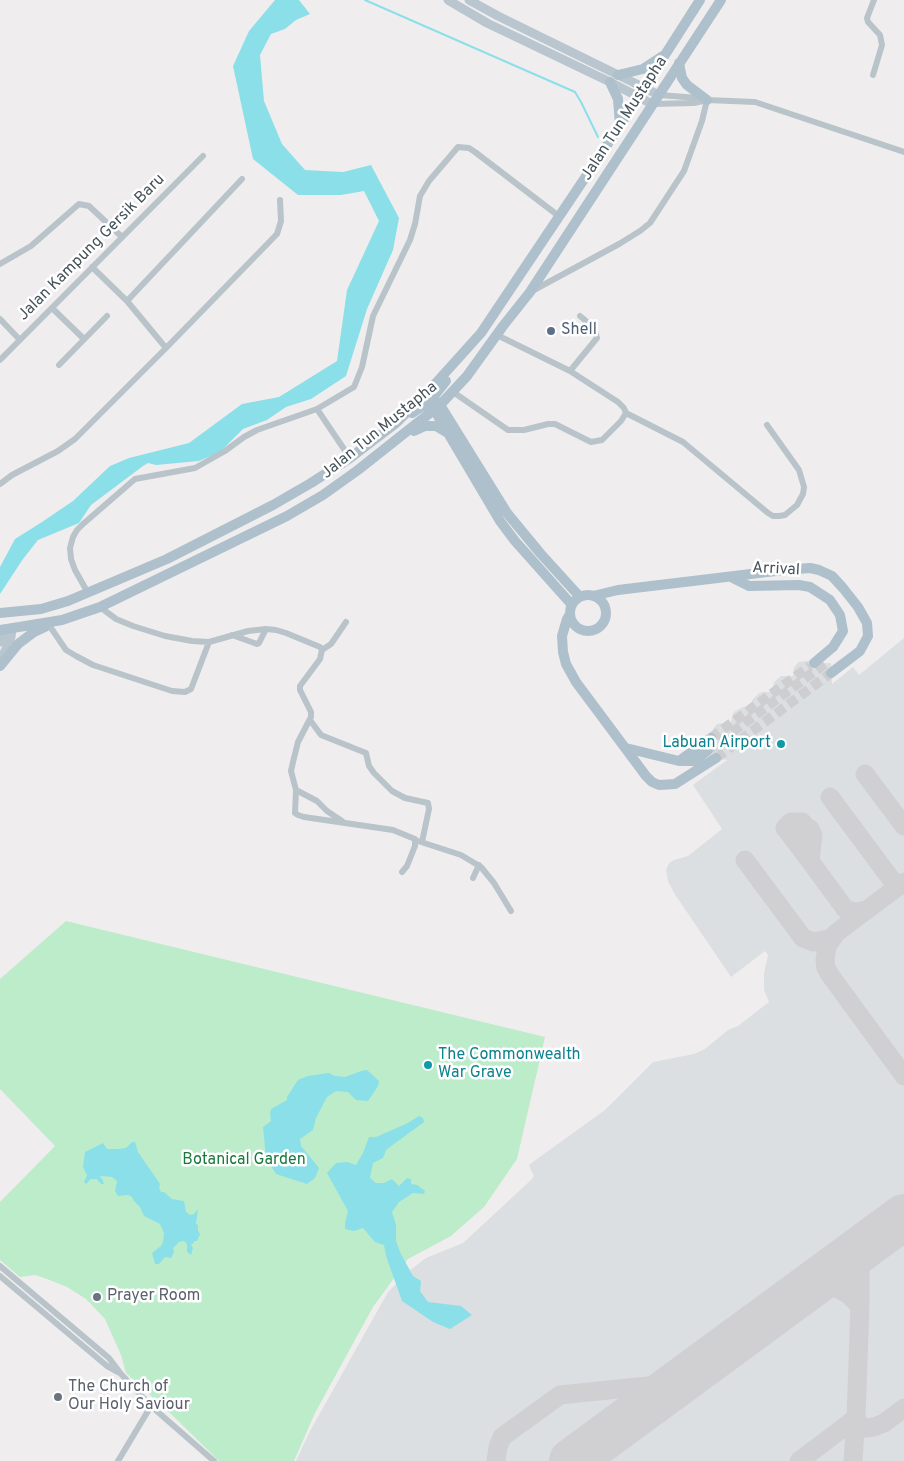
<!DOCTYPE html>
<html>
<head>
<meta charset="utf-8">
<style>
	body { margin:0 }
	canvas { display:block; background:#f0edee }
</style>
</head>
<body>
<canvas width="904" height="1461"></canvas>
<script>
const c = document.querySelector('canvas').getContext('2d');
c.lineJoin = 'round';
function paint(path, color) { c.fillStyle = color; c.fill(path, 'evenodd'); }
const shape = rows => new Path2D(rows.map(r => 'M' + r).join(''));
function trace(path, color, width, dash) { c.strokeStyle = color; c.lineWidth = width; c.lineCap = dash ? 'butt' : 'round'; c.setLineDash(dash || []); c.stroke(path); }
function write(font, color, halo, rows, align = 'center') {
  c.font = font + ' Overpass,sans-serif'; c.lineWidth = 5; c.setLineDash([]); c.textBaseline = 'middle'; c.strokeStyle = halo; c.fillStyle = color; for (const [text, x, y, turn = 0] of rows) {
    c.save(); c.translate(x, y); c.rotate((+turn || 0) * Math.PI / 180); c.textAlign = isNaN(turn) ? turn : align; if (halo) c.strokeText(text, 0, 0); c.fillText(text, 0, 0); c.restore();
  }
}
const airport = shape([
	[904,638,904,1461,296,1461,310,1431,388,1292,410,1270,426,1258,463,1243,532,1179,534,1176,529,1166,530,1164,605,1110,653,1062,694,1054,705,1049,728,1030,738,1026,769,1002,764,990,764,973,768,955,765,951,731,977,674,893,668,881,666,870,669,863,674,860,688,856,722,829,693,785,727,760,707,757,713,729,717,724,731,722,733,713,737,710,743,707,752,708,752,700,758,694,762,692,772,692,774,682,781,676,793,676,794,667,799,662,814,660,815,663,831,663,832,684,853,667,859,675]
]);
const green = shape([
	[66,921,545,1037,517,1159,484,1207,451,1236,408,1259,373,1307,315,1413,294,1461,219,1461,170,1413,126,1373,121,1355,105,1319,86,1299,67,1287,47,1279,35,1275,20,1277,0,1260,0,1202,55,1146,0,1089,0,979]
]);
const water = shape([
	[275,0,299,0,310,14,296,20,285,29,271,34,260,55,264,101,282,144,305,170,343,172,371,165,399,218,393,250,367,309,346,376,311,399,286,407,267,420,243,429,220,452,199,461,156,465,148,463,143,466,91,505,79,523,38,540,23,559,0,594,0,567,15,539,42,522,73,501,110,466,129,458,189,443,242,404,279,397,337,361,347,290,379,221,364,191,341,195,298,195,253,159,233,66,249,31],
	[367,1070,379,1081,378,1086,368,1101,356,1100,348,1092,336,1091,327,1097,316,1118,313,1130,300,1139,301,1146,319,1168,315,1178,307,1184,276,1174,266,1158,263,1127,271,1121,270,1114,271,1109,287,1100,287,1097,298,1080,308,1076,329,1073,335,1076,345,1077,361,1071],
	[419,1116,423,1118,424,1122,386,1150,383,1158,373,1163,370,1178,376,1183,384,1183,392,1179,399,1186,407,1178,411,1179,411,1184,417,1185,425,1191,424,1194,413,1193,399,1202,392,1212,396,1225,396,1241,401,1254,413,1276,421,1281,420,1291,428,1302,461,1306,472,1315,450,1329,433,1322,402,1301,386,1256,384,1245,375,1242,363,1228,354,1231,345,1229,345,1223,348,1211,327,1173,336,1163,347,1162,356,1165,363,1153,369,1137,376,1137,408,1123],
	[132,1142,135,1142,138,1152,160,1184,159,1188,161,1192,164,1192,172,1199,184,1201,186,1212,190,1215,194,1214,198,1209,196,1224,198,1225,198,1231,200,1234,197,1241,194,1241,194,1243,191,1244,193,1248,191,1255,187,1252,187,1244,184,1241,179,1242,173,1248,174,1252,171,1258,165,1257,159,1264,155,1264,152,1253,161,1246,163,1242,164,1233,160,1224,144,1216,140,1207,134,1201,132,1197,128,1195,118,1196,115,1191,117,1181,112,1177,101,1176,100,1178,102,1178,104,1184,101,1184,97,1179,91,1179,86,1184,84,1182,87,1175,83,1167,85,1152,103,1143,107,1149,118,1149,126,1148]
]);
const stream = shape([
	[365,0,575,92,581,102,598,137]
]);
const taxiway = shape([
	[865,774,904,826],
	[830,797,897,887],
	[745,860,803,938,814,942,832,938],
	[810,861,813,835,810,829,808,829,802,822,791,822,785,828,810,861,846,910,856,912,866,910],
	[904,882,836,933,827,946,825,960,826,968,830,975,904,1076],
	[794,1297,815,1287,830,1286,839,1289,849,1295,860,1306],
	[847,1425,856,1417,860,1306,860,1270,865,1251,876,1237],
	[496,1461,498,1447,502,1437,560,1395,667,1384,674,1382,689,1375],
	[580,1461,585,1453,593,1446],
	[799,1461,847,1425,853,1422,866,1428,874,1427,884,1423,904,1408],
	[853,1461,856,1417]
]);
const runway = shape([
	[572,1461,904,1217]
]);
const primaryTunnel = shape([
	[711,738,810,666],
	[708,750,826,663],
	[716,758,831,673]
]);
const street = shape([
	[873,75,882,45,880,35,868,22,867,18,874,0],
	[659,95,699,98],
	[652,104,694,103,707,100,755,102,904,152],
	[0,264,31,246,79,204,89,206,122,237],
	[534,290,619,244,640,231,650,223,684,171,702,121,707,100],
	[127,301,242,179],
	[52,308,84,339],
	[0,319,20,340],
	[497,335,570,371,618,402,624,408,626,413,683,442,768,513,773,516,779,516,785,515,797,505,803,494,804,487,799,470,767,425],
	[166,348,277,234,281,221,280,200],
	[0,360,203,156],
	[59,365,107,316],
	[570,371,597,338,594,328,580,316],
	[456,394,508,430,524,430,548,424,555,424,591,442,602,440,621,421,626,413],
	[317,409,350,458],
	[0,484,12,475,58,451,75,439,166,348,127,301,92,267],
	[88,593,75,570,71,559,70,548,73,537,77,530,83,524,135,479,195,468,225,451,244,437,257,430,317,409,354,387,362,367,373,316,410,240,415,224,420,196,429,181,458,147,469,148,475,152,560,217],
	[100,607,116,619,133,626,165,636,192,641,209,642,248,631,266,629,276,630,286,633,320,647,322,650,320,659,300,686,300,690,311,712,311,717,298,742,293,762,291,771,296,790,295,813,298,815,304,817,393,830,410,837,415,839,415,846,407,866,402,872],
	[49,625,66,650,76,656,93,665,172,691,185,692,191,689,209,642],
	[232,635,257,644,259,643,266,629],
	[322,650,331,644,346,622],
	[310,720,321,735,366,753,369,766,374,773,392,791,405,798,428,803,429,809,422,842],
	[296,790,317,801,327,811,342,821],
	[418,841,461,855,481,867,494,883,511,911],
	[473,878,479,865],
	[0,1266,109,1358,121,1374,151,1406,214,1461],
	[0,1276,107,1366,118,1372],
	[118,1461,151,1406]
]);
const secondary = shape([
	[448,0,487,23,610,82,652,104],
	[469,0,498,16,659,95],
	[0,642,4,629],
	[1,660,11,637,12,628]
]);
const primary = shape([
	[679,63,682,78,687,85,707,100],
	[618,75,643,69,663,56],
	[610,82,618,99,620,125],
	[431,400,432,406,500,521,515,541,572,605],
	[436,402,440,405,507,513,540,553,580,597],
	[412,413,431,400,446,381],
	[414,431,425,426,436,426,446,432],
	[731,577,749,586,799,585,810,587,830,600,840,615,843,631,833,647,814,663],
	'570 613a18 18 0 1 1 36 0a18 18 0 1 1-36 0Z',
	[593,596,618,590,784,570,810,568,819,570,832,576,843,588,858,607,867,623,868,636,860,651,831,673],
	[0,613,41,609,68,601,167,559,273,505,311,483,350,458,396,423,435,384,481,333,617,130,700,0],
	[570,614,567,619,562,636,563,652,566,664,576,682,646,776,652,782,659,785,675,784,716,758],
	[0,630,62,620,100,607,287,516,323,495,358,470,440,405,467,376,503,326,530,292,721,0],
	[0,666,18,644,34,632,45,627],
	[626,748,679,761,711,738],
	[679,761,694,761,708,750]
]);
const markers = [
	[551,331,5,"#5c6f8a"],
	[781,744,5,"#0f9aa8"],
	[428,1065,5,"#0f9aa8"],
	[97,1297,5,"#6b7280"],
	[58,1397,5,"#6b7280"]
];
const streetNames = [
	["Jalan Tun Mustapha",625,119,-57],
	["Jalan Kampung Gersik Baru",92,248,-45],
	["Jalan Tun Mustapha",380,431,-39],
	["Arrival",776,570,3]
];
const serviceNames = [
	["Shell",561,331]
];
const cultureNames = [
	["Labuan Airport",771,744],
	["The Commonwealth",438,1056,"left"],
	["War Grave",438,1074,"left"]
];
const parkNames = [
	["Botanical Garden",244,1161]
];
const worshipNames = [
	["Prayer Room",107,1297],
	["The Church of",68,1388],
	["Our Holy Saviour",68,1406]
];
paint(airport, '#dcdfe2');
paint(green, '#bdecca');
paint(water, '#8bdfe8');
trace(stream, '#8bdfe8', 2);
trace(taxiway, '#d0d0d2', 19);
trace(runway, '#d0d0d2', 46);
trace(primaryTunnel, '#ceced0', 10, [10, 5]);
trace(street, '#b9c4ca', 6);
trace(secondary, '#b9c6cf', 9);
trace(primary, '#aec0cb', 10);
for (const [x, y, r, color] of markers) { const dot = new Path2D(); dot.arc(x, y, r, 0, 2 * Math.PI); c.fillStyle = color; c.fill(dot); trace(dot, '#fff', 2); }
write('16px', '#46535a', '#fff', streetNames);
write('16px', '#4e5e75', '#fff', serviceNames, 'left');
write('16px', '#0d838f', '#fff', cultureNames, 'right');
write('16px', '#1a783e', '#fff', parkNames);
write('16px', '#5b616d', '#fff', worshipNames, 'left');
</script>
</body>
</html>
